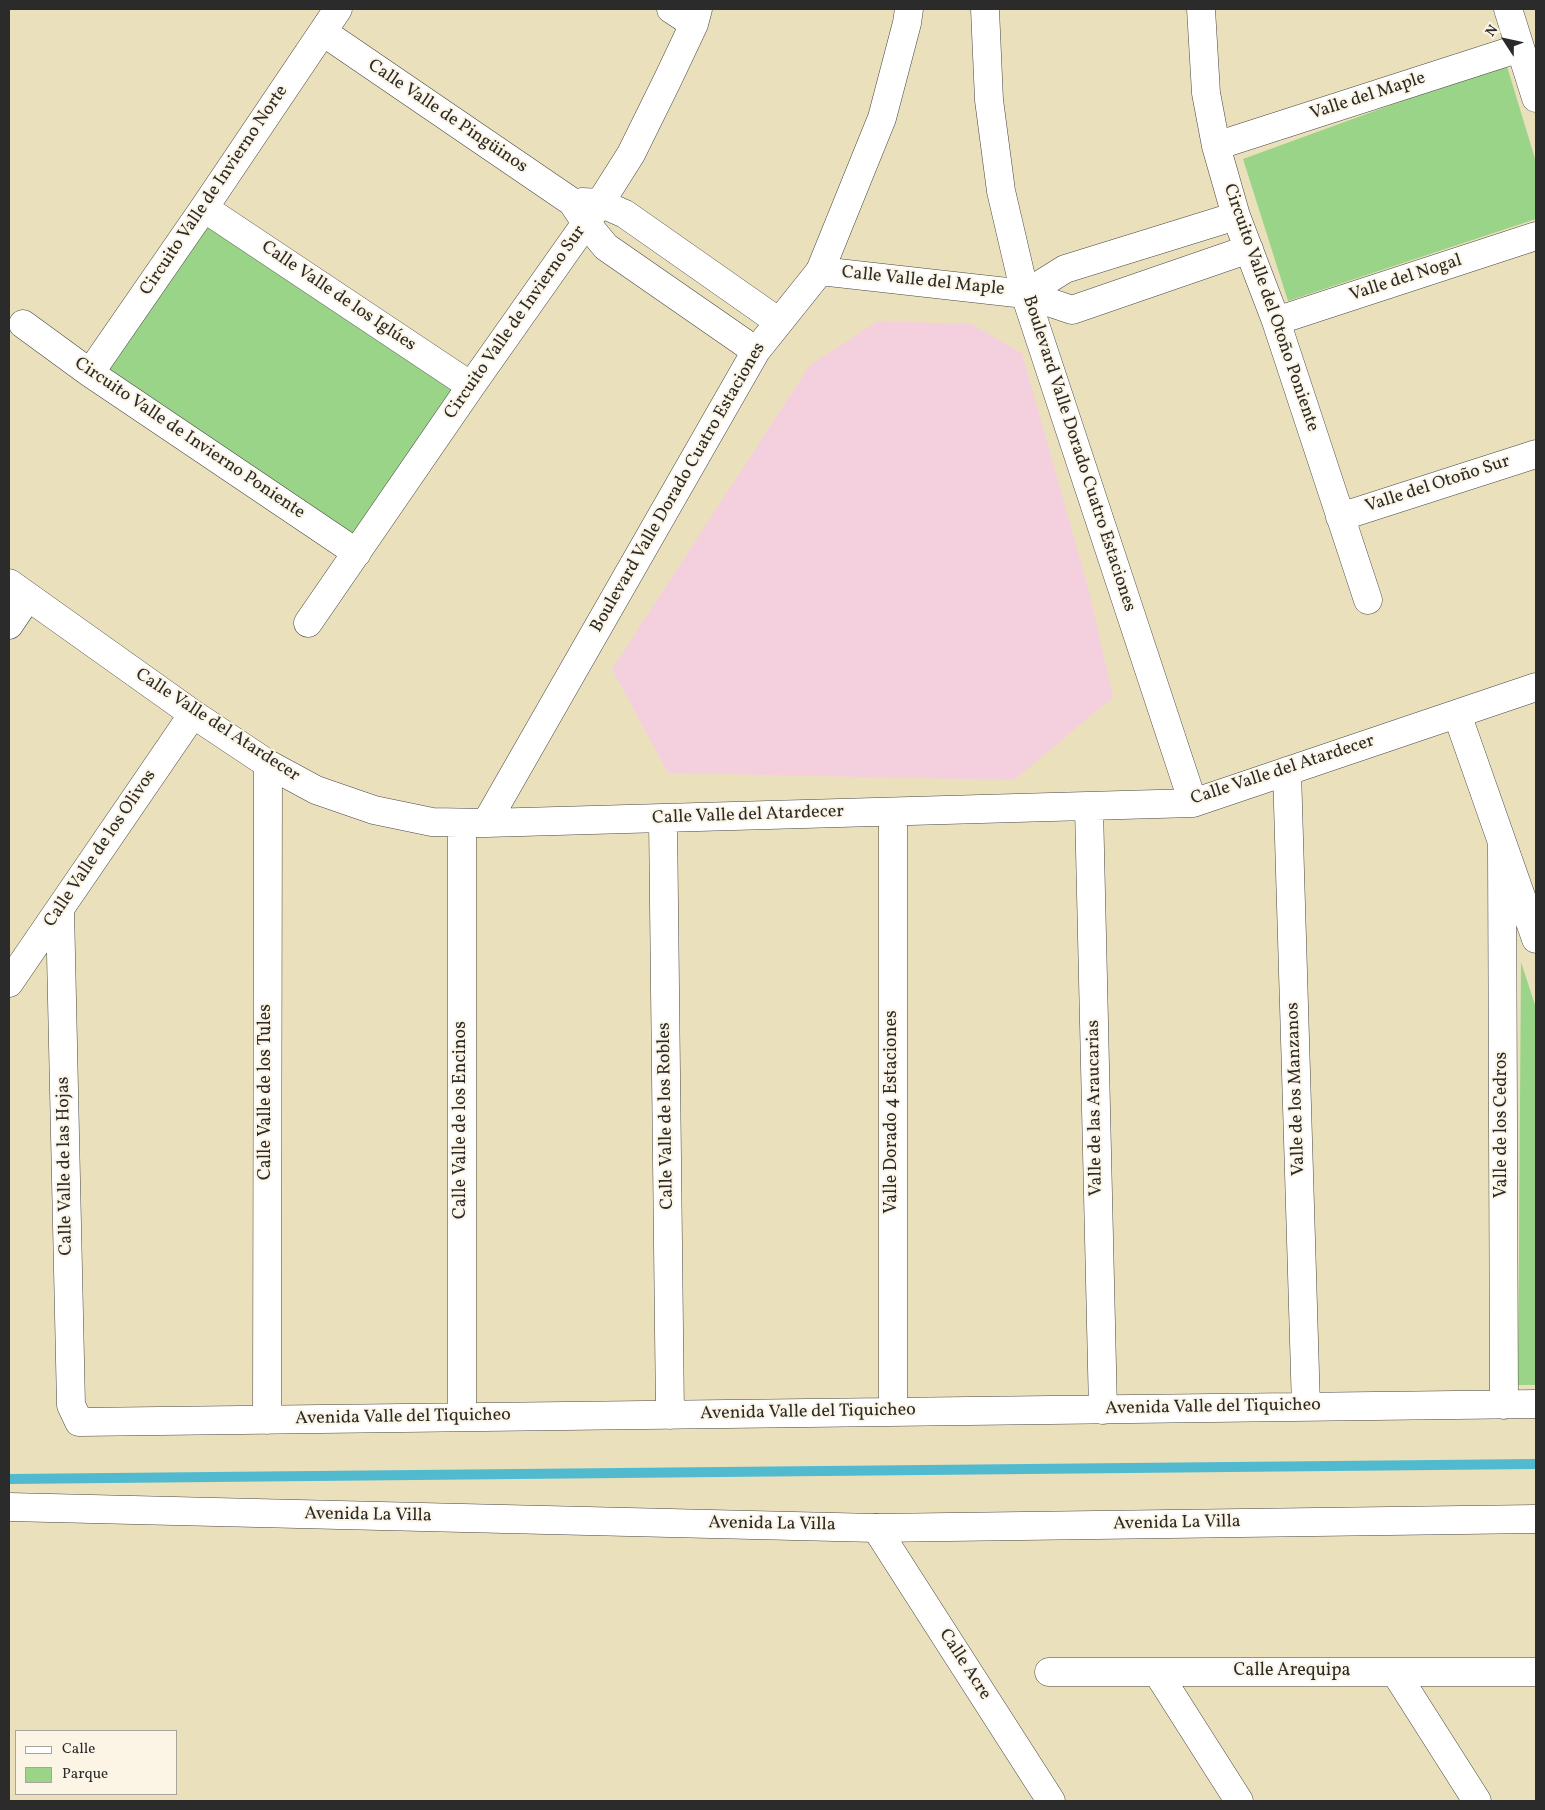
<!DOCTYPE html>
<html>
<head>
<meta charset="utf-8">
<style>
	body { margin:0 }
	#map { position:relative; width:1545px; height:1810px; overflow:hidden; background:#ebe0bc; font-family:Vollkorn,serif }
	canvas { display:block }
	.frame { position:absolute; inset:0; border:10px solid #2b2b2b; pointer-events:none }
	.legend { position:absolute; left:15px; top:1730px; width:162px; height:65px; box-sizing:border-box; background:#fcf5e5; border:1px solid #a8a49b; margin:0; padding:6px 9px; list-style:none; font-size:15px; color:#2b2b2b }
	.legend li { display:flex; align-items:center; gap:10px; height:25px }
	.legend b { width:25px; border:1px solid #a8a49b }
	.north { position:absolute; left:1480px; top:15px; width:50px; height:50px; -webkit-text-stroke:4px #fcf5e5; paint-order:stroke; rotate:305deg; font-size:14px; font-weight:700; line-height:20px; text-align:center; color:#2b2b2b }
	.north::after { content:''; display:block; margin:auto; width:18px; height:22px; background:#2b2b2b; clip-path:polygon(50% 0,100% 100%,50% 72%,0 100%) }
</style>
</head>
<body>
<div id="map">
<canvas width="1545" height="1810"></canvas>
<div class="frame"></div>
<ul class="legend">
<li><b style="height:6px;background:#fff"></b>Calle</li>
<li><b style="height:14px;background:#99d488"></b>Parque</li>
</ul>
<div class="north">N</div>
</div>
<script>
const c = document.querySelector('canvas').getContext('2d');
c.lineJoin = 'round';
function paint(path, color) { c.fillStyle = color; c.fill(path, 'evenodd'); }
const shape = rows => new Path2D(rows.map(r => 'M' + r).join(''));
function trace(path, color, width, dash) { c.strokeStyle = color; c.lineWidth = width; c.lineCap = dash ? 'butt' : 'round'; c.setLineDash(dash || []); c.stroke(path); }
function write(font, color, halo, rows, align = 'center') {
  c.font = font + ' Vollkorn,serif'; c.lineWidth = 4; c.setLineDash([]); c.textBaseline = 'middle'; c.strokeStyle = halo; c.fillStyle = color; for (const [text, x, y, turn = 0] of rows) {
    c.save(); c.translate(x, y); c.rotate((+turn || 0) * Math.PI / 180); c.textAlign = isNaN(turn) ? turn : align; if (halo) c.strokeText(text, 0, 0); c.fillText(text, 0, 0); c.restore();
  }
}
const built = shape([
	[878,321,971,324,1022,353,1089,591,1113,697,1014,780,668,773,612,669,810,365]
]);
const green = shape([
	[1506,63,1536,162,1536,219,1288,301,1243,159],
	[204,208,471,386,358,548,94,372],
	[1521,962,1536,1008,1536,1385,1518,1385]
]);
const stream = shape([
	[9,1479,1536,1464]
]);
const minor = shape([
	[671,9,694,24],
	[1201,9,1206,93,1216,146,1236,216,1276,321,1368,600],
	[1508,9,1536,98],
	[323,32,572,202,586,223,606,247,756,351],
	[1216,146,1520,48],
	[582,202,600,203,625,214,779,322],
	[204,208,471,386],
	[1025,294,1193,803],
	[1025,294,1065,269,1236,216],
	[1276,321,1536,236],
	[23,324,90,373,357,553],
	[90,373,204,208,338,9],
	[1340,517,1536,454],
	[9,583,193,714,268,764,316,790,374,810,432,822,486,823,1193,803,1536,687],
	[308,623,471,386,600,203,631,154,668,79,694,24,698,9],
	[9,625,28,597],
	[1457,714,1536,939],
	[1287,771,1306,1407],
	[1089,807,1103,1410],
	[893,812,893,1412],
	[663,818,670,1415],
	[486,823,756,351,820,271,1025,294,1072,310,1249,249],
	[1502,846,1504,1405],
	[60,909,71,1405,79,1422,1536,1404],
	[9,983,193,714],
	[462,1417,462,823],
	[267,1420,268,764],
	[876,1528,1051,1801],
	[1049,1672,1536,1672],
	[1157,1672,1239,1801],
	[1395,1672,1477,1801]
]);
const tertiary = shape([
	[985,9,989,100,1001,191,1025,294],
	[820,271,882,118,907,23,909,9],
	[9,1507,876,1528,1536,1519]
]);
const streetNames = [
	["Valle del Maple",1368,97,-18],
	["Calle Valle de Pingüinos",447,117,34],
	["Circuito Valle de Invierno Norte",215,191,-56],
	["Valle del Nogal",1406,279,-18],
	["Calle Valle del Maple",923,282,6],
	["Calle Valle de los Iglúes",338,297,34],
	["Circuito Valle del Otoño Poniente",1270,308,71],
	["Circuito Valle de Invierno Sur",516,323,-55],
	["Circuito Valle de Invierno Poniente",189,439,34],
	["Boulevard Valle Dorado Cuatro Estaciones",1078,454,72],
	["Valle del Otoño Sur",1438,485,-18],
	["Boulevard Valle Dorado Cuatro Estaciones",679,488,-60],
	["Calle Valle del Atardecer",217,726,33],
	["Calle Valle del Atardecer",1283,771,-18],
	["Calle Valle del Atardecer",748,816,-2],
	["Calle Valle de los Olivos",101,849,-56],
	["Valle de los Manzanos",1297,1089,-92],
	["Calle Valle de los Tules",267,1092,-90],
	["Valle de las Araucarias",1096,1108,-91],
	["Valle Dorado 4 Estaciones",893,1112,-90],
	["Calle Valle de los Robles",667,1116,-91],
	["Calle Valle de los Encinos",462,1120,-90],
	["Valle de los Cedros",1503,1125,-90],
	["Calle Valle de las Hojas",66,1166,-91],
	["Avenida Valle del Tiquicheo",1213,1408,-1],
	["Avenida Valle del Tiquicheo",808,1413,-1],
	["Avenida Valle del Tiquicheo",403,1418,-1],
	["Avenida La Villa",368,1516,1],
	["Avenida La Villa",1177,1524,-1],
	["Avenida La Villa",772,1525,1],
	["Calle Acre",964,1665,57],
	["Calle Arequipa",1292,1672]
];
paint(built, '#f4cfdd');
paint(green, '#99d488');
trace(stream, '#52bacf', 10);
trace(minor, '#484641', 29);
trace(tertiary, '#484641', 29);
trace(minor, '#fff', 28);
trace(tertiary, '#fff', 28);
write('18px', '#2b2b2b', '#fcf5e5', streetNames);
</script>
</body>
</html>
